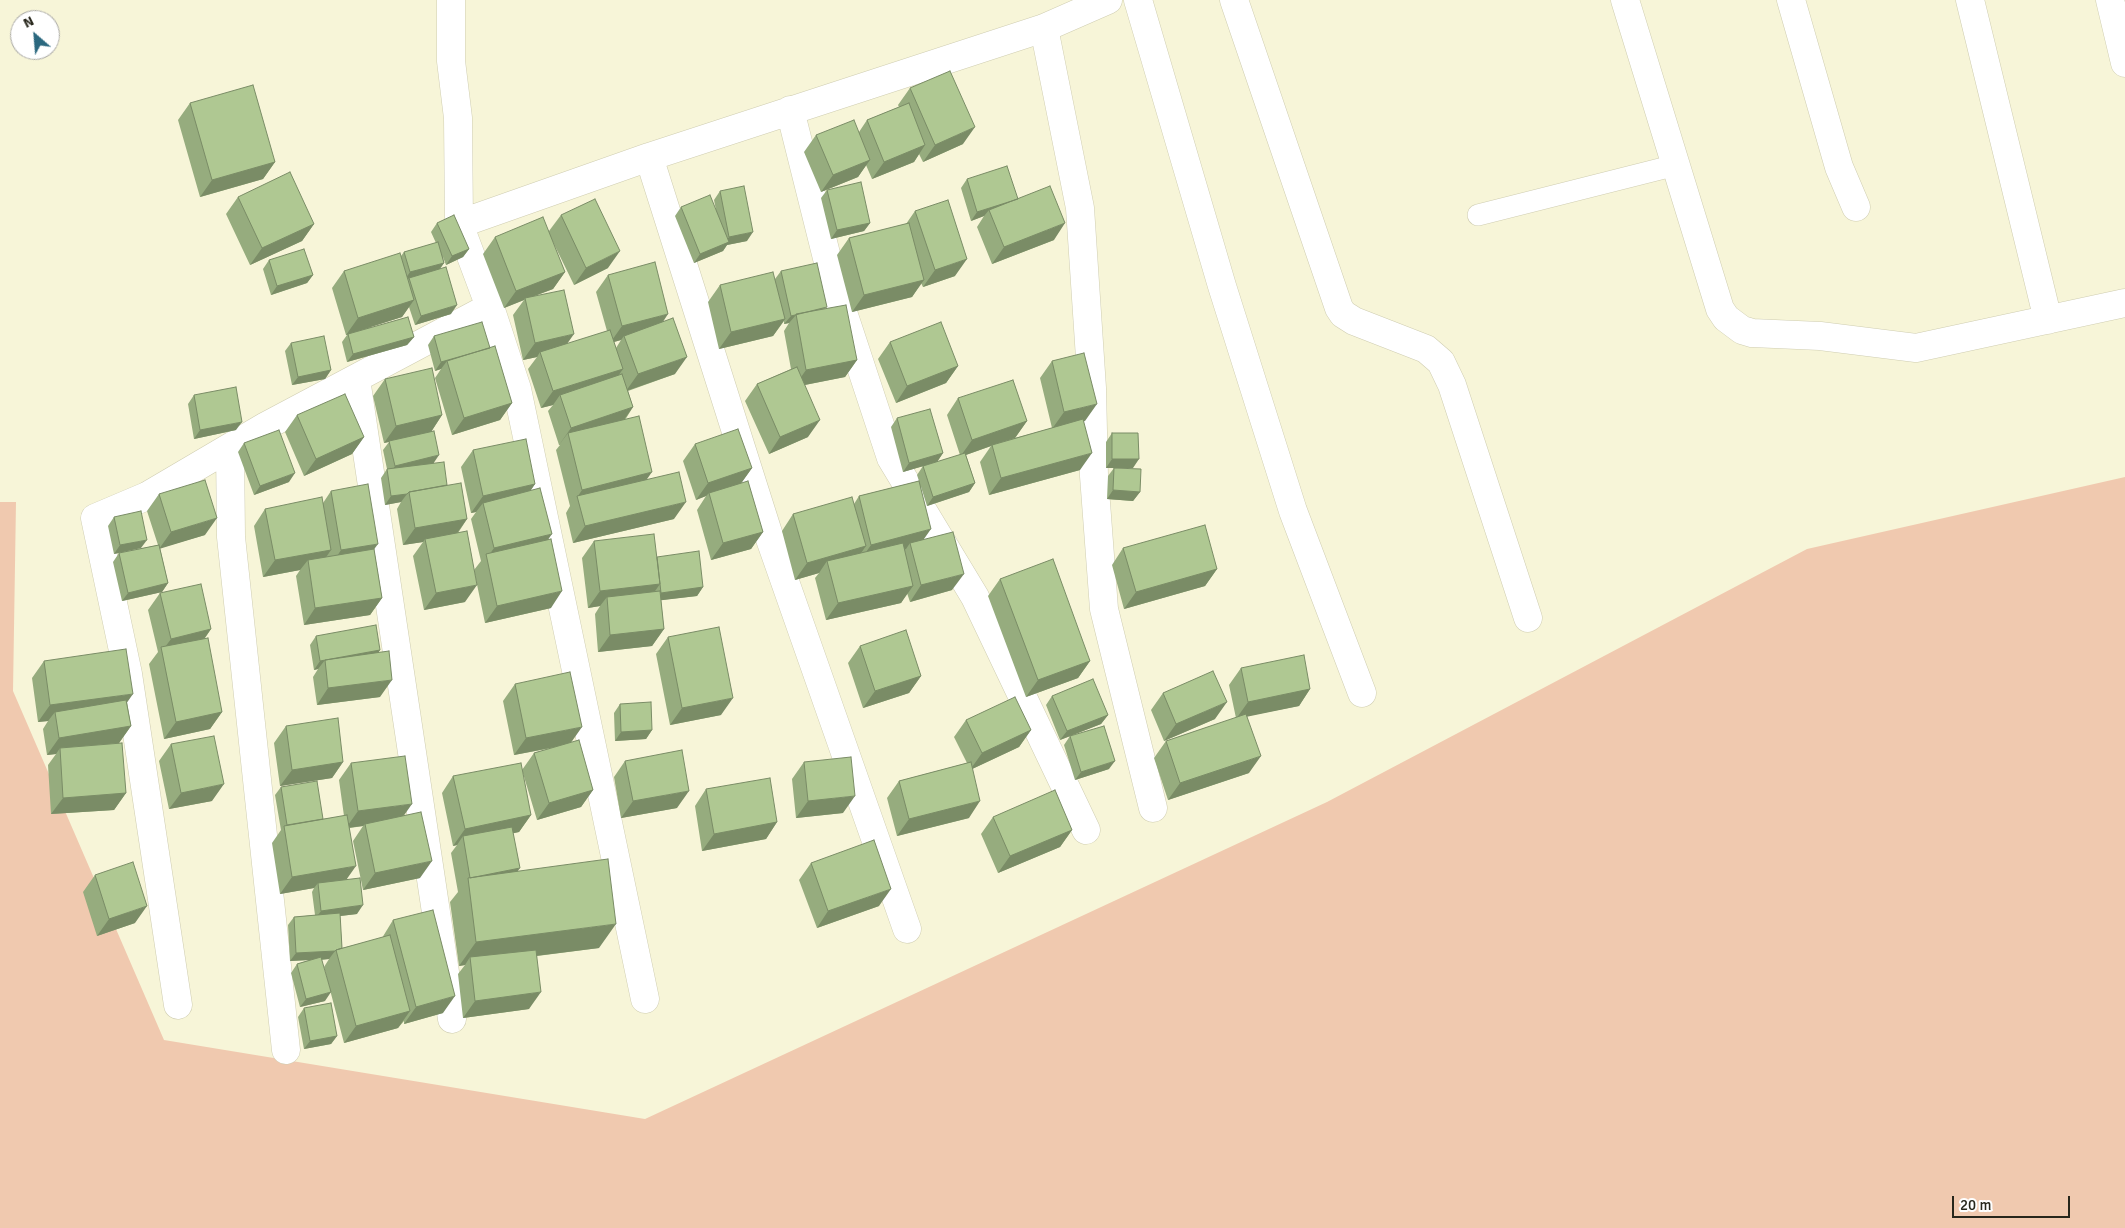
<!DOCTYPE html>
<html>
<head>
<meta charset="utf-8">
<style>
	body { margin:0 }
	#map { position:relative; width:2125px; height:1228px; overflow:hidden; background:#f7f5d8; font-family:Signika,sans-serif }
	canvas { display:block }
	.north { position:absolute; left:10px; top:10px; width:50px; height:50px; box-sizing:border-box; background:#fff; border:1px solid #a9a8a4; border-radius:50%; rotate:333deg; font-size:14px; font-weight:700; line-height:20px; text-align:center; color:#27261b }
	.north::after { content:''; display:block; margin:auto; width:18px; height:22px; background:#2b687f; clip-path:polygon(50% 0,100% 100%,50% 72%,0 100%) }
	.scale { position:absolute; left:1952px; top:1196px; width:118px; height:22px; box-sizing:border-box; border:2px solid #27261b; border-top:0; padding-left:6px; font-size:15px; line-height:18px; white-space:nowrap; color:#27261b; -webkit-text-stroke:4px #fff; paint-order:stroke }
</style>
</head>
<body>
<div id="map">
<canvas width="2125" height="1228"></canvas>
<div class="north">N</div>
<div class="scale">20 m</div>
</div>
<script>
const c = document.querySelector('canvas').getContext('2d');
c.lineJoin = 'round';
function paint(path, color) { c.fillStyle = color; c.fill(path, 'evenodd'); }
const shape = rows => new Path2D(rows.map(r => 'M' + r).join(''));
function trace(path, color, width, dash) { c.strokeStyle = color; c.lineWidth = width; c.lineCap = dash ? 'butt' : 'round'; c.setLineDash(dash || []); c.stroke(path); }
const green = shape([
	[2125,477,2125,1228,0,1228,0,502,16,502,13,691,164,1040,645,1119,1327,802,1807,549]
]);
const lane = shape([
	[1478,215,1676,165]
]);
const street = shape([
	[451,0,451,61,458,118,459,224,490,307,517,389,645,999],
	[1138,0,1222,286,1293,511,1362,693],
	[1234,0,1339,308,1343,314,1354,321,1426,349,1441,362,1452,385,1528,618],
	[1625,0,1720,309,1726,318,1742,330,1752,333,1820,336,1916,348,2125,303],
	[1791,0,1839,167,1856,207],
	[1970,0,2048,320],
	[2110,0,2125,63],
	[1044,28,1080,208,1092,388,1094,476,1104,609,1153,808],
	[790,110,833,282,891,458,975,597,1086,830],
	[649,157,770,539,907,929],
	[459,224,649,157,1044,28,1108,0],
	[356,379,452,1019],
	[230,448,231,537,286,1050],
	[178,1005,128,674,95,518,147,496,266,426,490,307]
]);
const wall = shape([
	[910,88,963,144,923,162,919,154,914,162,872,179,866,165,858,177,821,192,804,152,816,135,859,132,867,120,899,107,898,105],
	[190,103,275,162,263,179,200,197,178,120],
	[967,179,1018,199,1054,240,992,264,977,227,984,216,971,221,961,188],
	[827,190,870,223,864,231,831,239,821,198],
	[720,191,747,241,727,245,723,251,694,263,675,216,681,207,716,210,714,200],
	[238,197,314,224,302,241,250,265,226,214],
	[915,211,955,276,923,287,921,283,912,297,852,312,837,255,849,238,906,224],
	[561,215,608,268,574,285,551,238,565,272,553,289,535,296,568,344,607,331,596,292,608,275,663,322,675,374,628,391,633,407,625,420,647,479,674,519,573,543,566,513,570,506,556,450,560,445,559,445,548,411,553,405,541,408,528,369,537,357,523,360,513,315,524,300,504,308,483,254,495,237,549,231],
	[621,340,616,348,614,342],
	[437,223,469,249,463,257,446,265,443,257,444,263,440,269,451,314,415,325,409,307,402,317,370,327,414,337,407,345,347,362,342,342,347,335,346,335,332,288,344,271,401,256,404,252,436,243,431,232],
	[269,260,313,275,307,283,271,295,263,269],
	[781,271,826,309,857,360,845,377,805,385,808,437,769,454,745,401,757,384,791,369,784,331,789,323,784,324,784,321,773,336,719,349,708,302,720,285,775,279],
	[434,336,490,348,512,403,500,420,452,435,435,378,441,369,435,371,428,345],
	[890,342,958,366,946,383,896,403,878,359],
	[291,343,331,370,325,379,292,385,285,351],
	[1052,361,1085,421,1083,421,1080,470,989,495,980,462,991,446,966,455,975,483,969,492,927,506,921,487,923,540,952,590,910,602,907,593,901,603,826,620,815,578,819,573,795,580,782,531,793,514,854,504,859,496,919,481,917,475,923,466,934,463,903,472,891,427,897,418,943,453,937,462,960,455,947,415,958,398,1027,421,1015,438,1052,428,1040,378],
	[385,379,442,415,431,432,434,463,467,519,458,533,465,602,424,610,413,556,423,542,403,545,397,509,401,502,385,505,381,478,387,469,383,450,389,442,384,443,373,396],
	[194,395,236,430,194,439,188,404],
	[297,415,364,437,352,454,304,476,285,432],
	[1112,433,1133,468,1116,468,1140,492,1133,501,1107,499,1108,476,1114,468,1106,468,1106,442],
	[244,443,289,482,254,495,238,452],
	[695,444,752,468,741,483,763,532,751,549,711,560,697,510,706,496,696,500,683,461],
	[473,450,535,484,531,490,548,539,551,608,485,623,474,570,481,561,471,519,476,512,471,513,461,467],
	[331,491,374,549,382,598,370,615,304,625,296,576,300,570,263,577,254,526,265,509,323,503],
	[159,494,205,535,160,548,168,583,162,592,122,601,113,562,119,553,158,545,147,511],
	[114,517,141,548,114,554,108,526],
	[594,541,657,558,703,587,697,596,661,600,664,629,652,646,598,652,595,614,600,606,588,608,582,558],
	[1123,548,1217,569,1205,586,1124,609,1112,565],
	[1000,579,1090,661,1078,678,1026,697,988,596],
	[160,593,211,629,205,638,222,712,210,729,164,739,149,664,158,652,148,610],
	[316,636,380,650,378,653,380,697,317,705,313,677,318,669,314,670,310,645],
	[668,637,721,715,670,725,656,654],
	[860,646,921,676,909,693,863,708,848,663],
	[44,661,127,702,131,726,119,743,126,793,114,810,51,814,48,765,56,754,47,755,43,729,48,721,38,722,32,678],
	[1241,668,1310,689,1299,706,1247,716,1249,773,1168,800,1154,758,1166,741,1236,718,1229,685],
	[515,684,571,742,593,790,581,807,537,820,522,770,534,753,552,748,514,755,503,701],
	[1163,693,1215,719,1164,741,1151,710],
	[1052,696,1108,715,1101,724,1060,740,1046,705],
	[620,704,652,730,646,739,615,741,614,713],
	[966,720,1031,730,1019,747,972,769,969,818,897,836,887,798,899,781,967,763,954,737],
	[286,726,343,762,332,778,280,786,274,743],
	[1070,736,1109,769,1075,780,1064,745],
	[171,744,212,801,169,809,159,761],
	[625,761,677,808,621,818,614,777],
	[804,762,843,813,796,818,792,779],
	[351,763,403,816,420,878,363,890,353,841,363,826,350,828,347,880,357,914,340,916,342,948,382,938,393,920,443,1013,404,1024,404,1021,398,1028,344,1043,324,967,329,959,322,960,325,1001,300,1007,291,973,297,964,309,960,290,961,288,925,294,917,315,915,312,892,314,888,280,894,272,843,281,830,275,795,281,787,323,819,344,816,339,780],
	[453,776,531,815,519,832,513,833,518,871,599,948,537,956,529,1009,463,1018,458,974,465,965,459,966,450,902,458,892,451,853,457,845,453,846,442,793],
	[706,789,777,822,766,839,702,851,695,806],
	[993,817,1072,830,1060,847,998,873,981,834],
	[811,863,879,906,817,928,799,880],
	[95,875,135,923,97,936,83,892],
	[304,1008,337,1036,331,1044,304,1049,298,1017]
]);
const shadedWall = shape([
	[975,127,963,144,923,162,935,145],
	[925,145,914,162,872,179,884,162],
	[870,160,858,177,821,192,833,175],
	[275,162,263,179,200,197,212,180],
	[1018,199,989,210,984,216,971,221,977,212],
	[870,223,864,231,831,239,837,230],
	[1065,223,1054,240,992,264,1004,247],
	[314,224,302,241,250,265,262,248],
	[753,232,747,241,727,245,723,251,694,263,700,254,724,244,729,237],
	[469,249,463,257,446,265,452,256],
	[620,251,608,268,574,285,586,268],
	[967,259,955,276,923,287,935,270],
	[444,263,438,271,409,278,407,280,404,281,410,272],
	[565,272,553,289,526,299,525,298,524,300,504,308,516,291],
	[313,275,307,283,271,295,277,286],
	[924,280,912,297,852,312,864,295],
	[414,300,402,317,346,335,358,318],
	[457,305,451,314,415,325,421,316],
	[668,314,657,331,624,336,621,340,610,343,622,326],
	[796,315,789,323,784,324,791,316],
	[785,319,773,336,719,349,731,332],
	[574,334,562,351,540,352,537,357,523,360,535,343],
	[414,337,407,345,347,362,353,354],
	[490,348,447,361,441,369,435,371,441,362],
	[687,357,675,374,626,391,638,374],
	[857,360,845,377,794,387,806,370],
	[958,366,946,383,896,403,907,386],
	[623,369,611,386,560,395,553,405,541,408,553,391],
	[331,370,325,379,292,385,298,377],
	[512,403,500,420,452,435,464,418],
	[1097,404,1085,421,1052,429,1064,412],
	[633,407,621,424,568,433,559,445,571,428],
	[442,415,431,432,384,443,396,426],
	[820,420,808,437,769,454,780,437],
	[1027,421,1015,438,992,445,991,446,960,457,972,440],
	[242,422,236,430,194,439,200,430],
	[364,437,352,454,304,476,316,459],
	[943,453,937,462,903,472,909,463],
	[1092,453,1080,470,989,495,1001,478],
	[439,455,433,464,389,475,395,466],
	[1112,459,1139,459,1133,468,1106,468],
	[752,468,740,485,709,493,706,496,696,500,708,483],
	[652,472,640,489,578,496,582,490],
	[295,473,289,482,254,495,260,486],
	[975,483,969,492,927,506,933,497],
	[535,484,523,501,483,503,476,512,471,513,483,496],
	[1113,490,1140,492,1133,501,1107,499],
	[407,494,401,502,385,505,391,496],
	[686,502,674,519,573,543,585,526],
	[217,518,205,535,159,549,171,532],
	[467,519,455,536,425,539,423,542,403,545,415,528],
	[931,529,919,546,910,543,906,549,859,562,871,545],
	[763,532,751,549,711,560,723,543],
	[552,534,540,551,487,558,494,548],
	[147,540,141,548,114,554,120,545],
	[378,544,366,560,330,567,341,550],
	[866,546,854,563,827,561,819,573,795,580,807,563],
	[331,550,320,566,308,560,300,570,263,577,275,560],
	[1217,569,1205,586,1124,609,1136,592],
	[964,574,952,590,910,602,921,585],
	[168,583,162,592,122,601,128,593],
	[660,584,648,601,607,597,600,606,588,608,600,591],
	[477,585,465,602,424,610,436,593],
	[913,586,901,603,826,620,838,603],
	[703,587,697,596,655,601,661,593],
	[562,591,551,608,485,623,497,606],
	[382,598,370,615,304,625,315,608],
	[211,629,199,646,162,651,171,639],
	[664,629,652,646,598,652,610,635],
	[380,650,374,659,325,660],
	[325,660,318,669,314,670,320,661],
	[1090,661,1078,678,1026,697,1038,680],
	[921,676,909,693,863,708,875,691],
	[392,680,380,697,317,705,328,688],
	[1310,689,1299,706,1236,719,1248,702],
	[133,694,121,711,55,712,48,721,38,722,50,705],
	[733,698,721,715,670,725,682,708],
	[1227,702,1215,719,1164,741,1176,724],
	[222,712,210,729,164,739,176,722],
	[1108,715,1101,724,1060,740,1067,731],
	[131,726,119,743,60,748,56,754,47,755,59,738],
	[582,727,570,744,514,755,526,738],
	[652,730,646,739,615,741,621,732],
	[1031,730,1019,747,970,770,982,753],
	[1261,756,1249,773,1168,800,1180,783],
	[1115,761,1109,769,1075,780,1081,772],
	[343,762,332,778,280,786,292,770],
	[224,784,212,801,169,809,181,793],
	[593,790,581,807,537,820,549,803],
	[689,791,677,808,621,818,633,801],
	[126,793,114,810,51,814,63,798],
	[855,796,843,813,796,818,808,801],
	[980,801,969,818,897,836,909,819],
	[412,804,400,821,365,824,363,826,346,828,358,811],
	[531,815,519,832,465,844,463,836,457,845,453,846,465,829],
	[777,822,766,839,702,851,714,834],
	[1072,830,1060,847,998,873,1010,856],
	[432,861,420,878,363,890,375,873],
	[356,866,344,883,318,883,314,888,280,894,292,877],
	[520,868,508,885,470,878],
	[891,889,879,906,817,928,828,911],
	[363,905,357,914,315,919,321,911],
	[147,906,135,923,97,936,109,919],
	[616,924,599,948,471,964,470,957,465,965,459,966,476,942],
	[335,951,329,959,290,961,296,953],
	[331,992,325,1001,300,1007,306,999],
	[541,992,529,1009,463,1018,475,1001],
	[455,996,443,1013,404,1024,416,1007],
	[410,1011,398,1028,344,1043,356,1026],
	[337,1036,331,1044,304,1049,310,1041]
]);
const building = shape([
	[950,71,975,127,935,145,910,88,950,71],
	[253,85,275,162,212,180,190,103,253,85],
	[909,103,925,145,884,162,867,120,909,103],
	[854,120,870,160,833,175,816,135,854,120],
	[1007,166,1018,199,977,212,967,179,1007,166],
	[290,172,314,224,262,248,238,197,290,172],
	[861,182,870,223,837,230,827,190,861,182],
	[744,186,753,232,729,237,720,191,744,186],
	[1050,186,1065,223,1004,247,989,210,1050,186],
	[710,195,729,242,700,254,681,207,710,195],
	[595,199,620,251,586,268,561,215,595,199],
	[948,200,967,259,935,270,915,211,948,200],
	[454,215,469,249,452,256,437,223,454,215],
	[543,217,565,272,516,291,495,237,543,217],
	[909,223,924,280,864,295,849,238,909,223],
	[438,242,444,263,410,272,404,252,438,242],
	[304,249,313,275,277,286,269,260,304,249],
	[400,253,414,300,358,318,344,271,400,253],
	[655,262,668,314,622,326,608,275,655,262],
	[817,263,827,307,791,316,781,271,817,263],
	[446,267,457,305,421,316,409,278,446,267],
	[773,272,785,319,731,332,720,285,773,272],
	[564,290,574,334,535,343,525,298,564,290],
	[846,305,857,360,806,370,796,314,846,305],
	[408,317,414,337,353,354,348,334,408,317],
	[673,318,687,357,638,374,624,336,673,318],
	[482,322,490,348,441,362,434,336,482,322],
	[941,322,958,366,907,386,890,342,941,322],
	[610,330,623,369,553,391,540,352,610,330],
	[324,336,331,370,298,377,291,343,324,336],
	[495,346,512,403,464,418,447,361,495,346],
	[1084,353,1097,404,1064,412,1052,361,1084,353],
	[797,367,820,420,780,437,757,384,797,367],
	[432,368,442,415,396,426,385,379,432,368],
	[622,374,633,407,571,428,560,395,622,374],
	[1013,380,1027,421,972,440,958,398,1013,380],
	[236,387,242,422,200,430,194,395,236,387],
	[345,394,364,437,316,459,297,415,345,394],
	[930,409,943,453,909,463,897,418,930,409],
	[639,416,652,472,582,490,568,433,639,416],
	[1083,419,1092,453,1001,478,992,445,1083,419],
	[738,429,752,468,708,483,695,444,738,429],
	[279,430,295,473,260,486,244,443,279,430],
	[434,431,439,455,395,466,389,441,434,431],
	[1112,433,1138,433,1139,459,1112,459,1112,433],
	[526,439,535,484,483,496,473,450,526,439],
	[965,453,975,483,933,497,923,466,965,453],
	[444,462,447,485,409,492,407,494,391,496,387,469,444,462],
	[1114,468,1141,469,1140,492,1113,490,1114,468],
	[679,472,686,502,585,526,577,496,679,472],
	[205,480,217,518,171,532,159,494,205,480],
	[748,481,763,532,723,543,709,493,748,481],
	[919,481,931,529,871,545,859,496,919,481],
	[461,483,467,519,415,528,409,492,461,483],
	[368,484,378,544,341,550,331,491,368,484],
	[540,488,552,534,494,548,483,503,540,488],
	[322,497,331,550,275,560,265,509,322,497],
	[852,497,866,546,807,563,793,514,852,497],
	[141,511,147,540,120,545,114,517,141,511],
	[1205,525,1217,569,1136,592,1123,548,1205,525],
	[467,531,477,585,436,593,425,539,467,531],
	[953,532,964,574,921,585,910,543,953,532],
	[654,534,660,584,600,591,594,541,654,534],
	[551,539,562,591,497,606,486,554,551,539],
	[903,543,913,586,838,603,827,561,903,543],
	[159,545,168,583,128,593,119,553,159,545],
	[374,549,382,598,315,608,308,560,374,549],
	[699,551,703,587,661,593,657,557,699,551],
	[1053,559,1090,661,1038,680,1000,579,1053,559],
	[201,584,211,629,171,639,160,593,201,584],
	[660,591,664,629,610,635,607,597,660,591],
	[376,625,380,650,320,661,316,636,376,625],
	[719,627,733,698,682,708,668,637,719,627],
	[906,630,921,676,875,691,860,646,906,630],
	[208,638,222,712,176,722,161,647,208,638],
	[126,649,133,694,50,705,44,661,126,649],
	[389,651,392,680,328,688,325,660,389,651],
	[1304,655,1310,689,1248,702,1241,668,1304,655],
	[1213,671,1227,702,1176,724,1163,693,1213,671],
	[570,672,582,727,526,738,515,684,570,672],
	[1093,679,1108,715,1067,731,1052,696,1093,679],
	[1015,697,1031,730,982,753,966,720,1015,697],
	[126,700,131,726,59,738,55,712,126,700],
	[651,702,652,730,621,732,620,704,651,702],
	[1246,714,1261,756,1180,783,1166,741,1246,714],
	[338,718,343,762,292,770,286,726,338,718],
	[1104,726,1115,761,1081,772,1070,736,1104,726],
	[214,736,224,784,181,793,171,744,214,736],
	[579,740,593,790,549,803,534,753,579,740],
	[122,743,126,793,63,798,60,748,122,743],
	[682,750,689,791,633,801,625,761,682,750],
	[405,756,412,804,358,811,351,763,405,756],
	[851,757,855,796,808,801,804,762,851,757],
	[971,762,980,801,909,819,899,781,971,762],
	[521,763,531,815,465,829,453,776,521,763],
	[770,778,777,822,714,834,706,789,770,778],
	[317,781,323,819,287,825,281,787,317,781],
	[1055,790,1072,830,1010,856,993,817,1055,790],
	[421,812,432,861,375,873,365,824,421,812],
	[347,815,356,866,292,877,284,826,347,815],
	[512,827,520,868,470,878,463,836,512,827],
	[874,840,891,889,828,911,811,863,874,840],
	[608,859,616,924,476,942,468,878,608,859],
	[133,862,147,906,109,919,95,875,133,862],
	[360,878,363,905,321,911,318,883,360,878],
	[433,910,455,996,416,1007,393,920,433,910],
	[340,913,342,948,336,950,335,951,296,953,294,917,340,913],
	[390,935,410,1011,356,1026,336,950,390,935],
	[536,950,541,992,475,1001,470,957,536,950],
	[321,957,331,992,306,999,297,964,321,957],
	[331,1003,337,1036,310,1041,304,1008,331,1003]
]);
paint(green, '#f0c9af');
trace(lane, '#cfcdb1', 22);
trace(street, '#cfcdb1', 29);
trace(lane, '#fff', 21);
trace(street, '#fff', 28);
paint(wall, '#96ac7e');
paint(shadedWall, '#7a8c66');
paint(building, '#afc892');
trace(building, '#7a8c66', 1);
</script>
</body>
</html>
